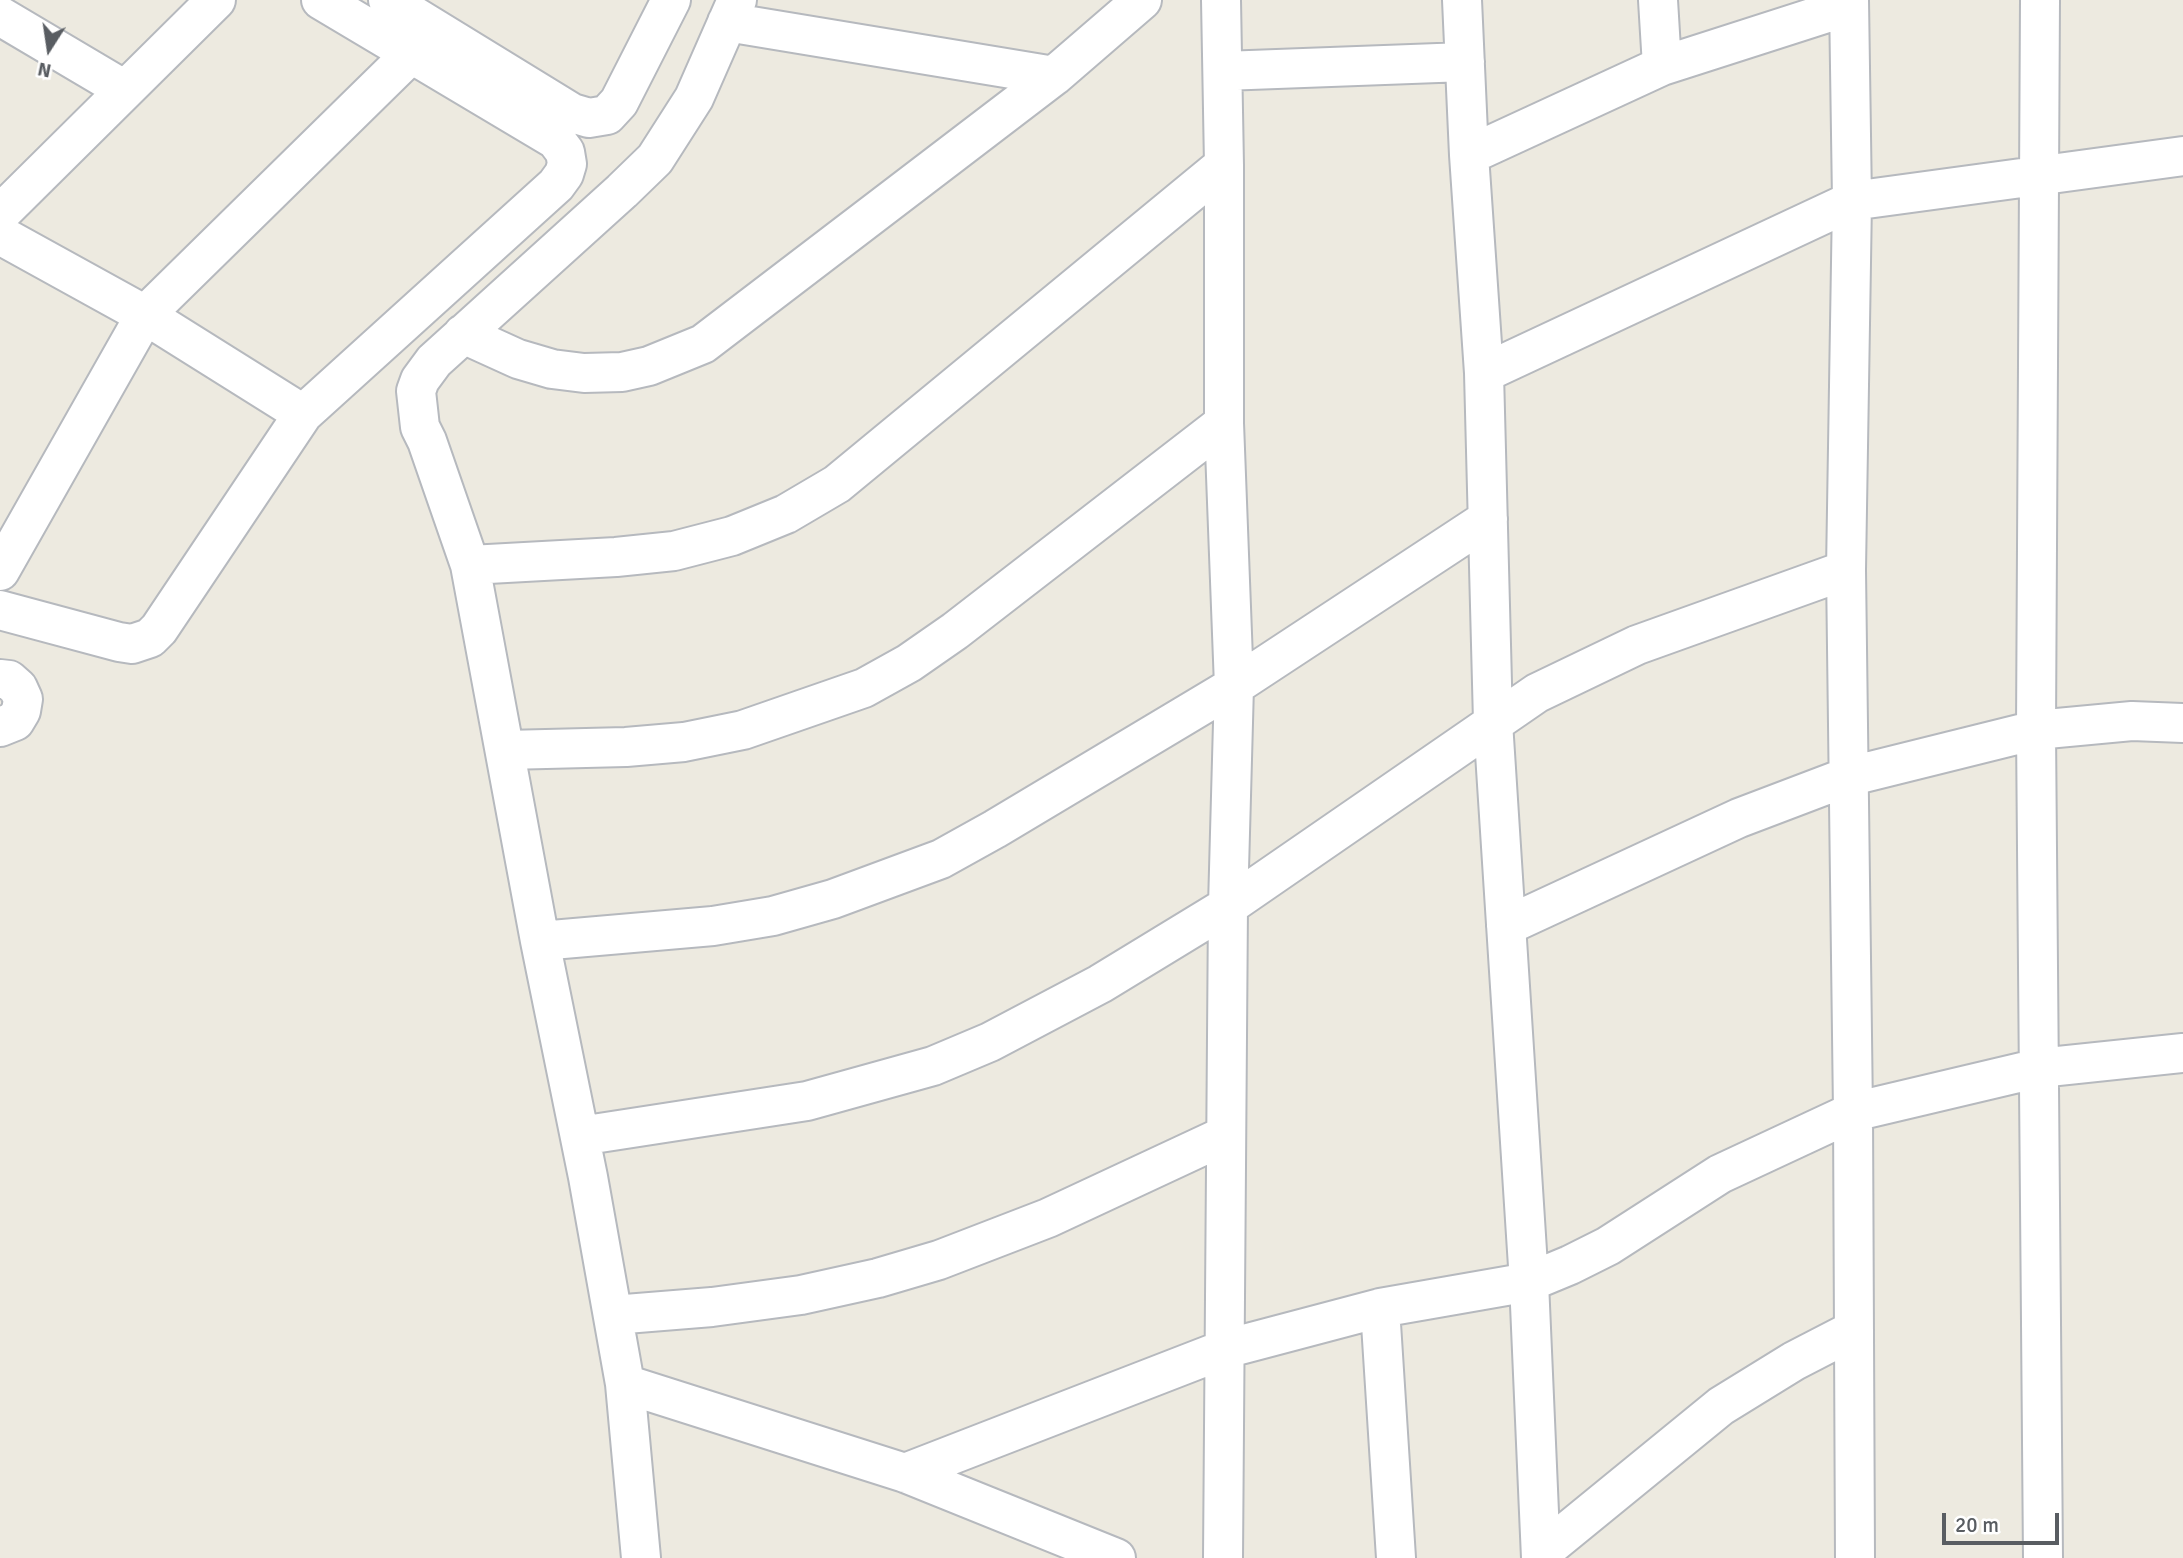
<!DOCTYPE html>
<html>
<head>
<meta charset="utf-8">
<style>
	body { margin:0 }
	#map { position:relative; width:2183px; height:1558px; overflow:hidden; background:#edeae0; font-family:Signika,sans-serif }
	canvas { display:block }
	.north { position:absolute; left:14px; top:14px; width:70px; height:70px; -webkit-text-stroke:5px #fff; paint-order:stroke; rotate:192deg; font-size:19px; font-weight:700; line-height:28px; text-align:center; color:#595d62 }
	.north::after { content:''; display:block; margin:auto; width:24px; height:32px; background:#595d62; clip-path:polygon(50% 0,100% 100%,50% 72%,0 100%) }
	.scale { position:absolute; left:1942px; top:1513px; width:117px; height:32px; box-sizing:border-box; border:4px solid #595d62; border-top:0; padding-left:9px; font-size:21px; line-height:24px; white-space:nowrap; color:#595d62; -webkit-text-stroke:5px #fff; paint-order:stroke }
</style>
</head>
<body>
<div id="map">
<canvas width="2183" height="1558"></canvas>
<div class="north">N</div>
<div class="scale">20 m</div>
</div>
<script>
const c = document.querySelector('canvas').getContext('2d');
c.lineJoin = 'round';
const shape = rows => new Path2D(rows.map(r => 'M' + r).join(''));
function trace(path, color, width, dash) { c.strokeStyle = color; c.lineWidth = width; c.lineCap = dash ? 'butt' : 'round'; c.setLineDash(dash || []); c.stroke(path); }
const minor = shape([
	[388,0,572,113,589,118,607,115,619,102,671,0],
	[1221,0,1224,165,1224,423,1234,686,1228,906,1223,1558],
	[1462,0,1469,155,1484,373,1493,722,1529,1282,1541,1558],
	[1658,0,1662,66],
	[1849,0,1852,201,1846,570,1853,1112,1855,1558],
	[2040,0,2036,730,2043,1558],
	[0,16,125,90],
	[727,22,1054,76],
	[1223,71,1465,62],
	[1469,155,1662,66,1849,6],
	[0,214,216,0],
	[0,235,145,315,303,414],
	[463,334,518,359,552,369,584,373,622,372,649,366,703,344,1054,76,1142,0],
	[1484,373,1852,201,2183,156],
	[470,565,616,557,674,551,732,536,786,514,837,484,1224,165],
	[0,571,145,315,411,54],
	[0,610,119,642,132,644,150,638,159,629,303,414,556,185,564,174,567,164,565,152,556,140,321,0],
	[0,679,9,680,18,688,23,699,21,711,15,721,0,727],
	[506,750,626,747,684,742,743,730,864,688,909,663,955,631,1224,423],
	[1506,926,1739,818,1847,777,2036,730,2132,721,2183,723],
	[540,941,713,926,773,916,833,899,941,859,995,829,1234,686,1488,519],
	[580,1136,807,1101,933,1066,990,1042,1100,984,1228,906,1537,693,1637,645,1846,570],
	[1380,1308,1396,1558],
	[613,1315,712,1307,801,1295,878,1278,939,1260,1048,1218,1226,1135],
	[625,1384,905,1473,1116,1558],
	[905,1473,1225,1349,1380,1308,1529,1282,1570,1265,1608,1246,1720,1174,1853,1112,2039,1068,2183,1053],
	[1541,1553,1721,1406,1794,1361,1854,1330],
	[641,1558,625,1384,588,1177,540,941,470,565,427,441,420,427,416,391,420,380,434,361,622,191,655,159,694,98,737,0]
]);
trace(minor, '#b6b9be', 42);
trace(minor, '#fff', 38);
</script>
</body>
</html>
